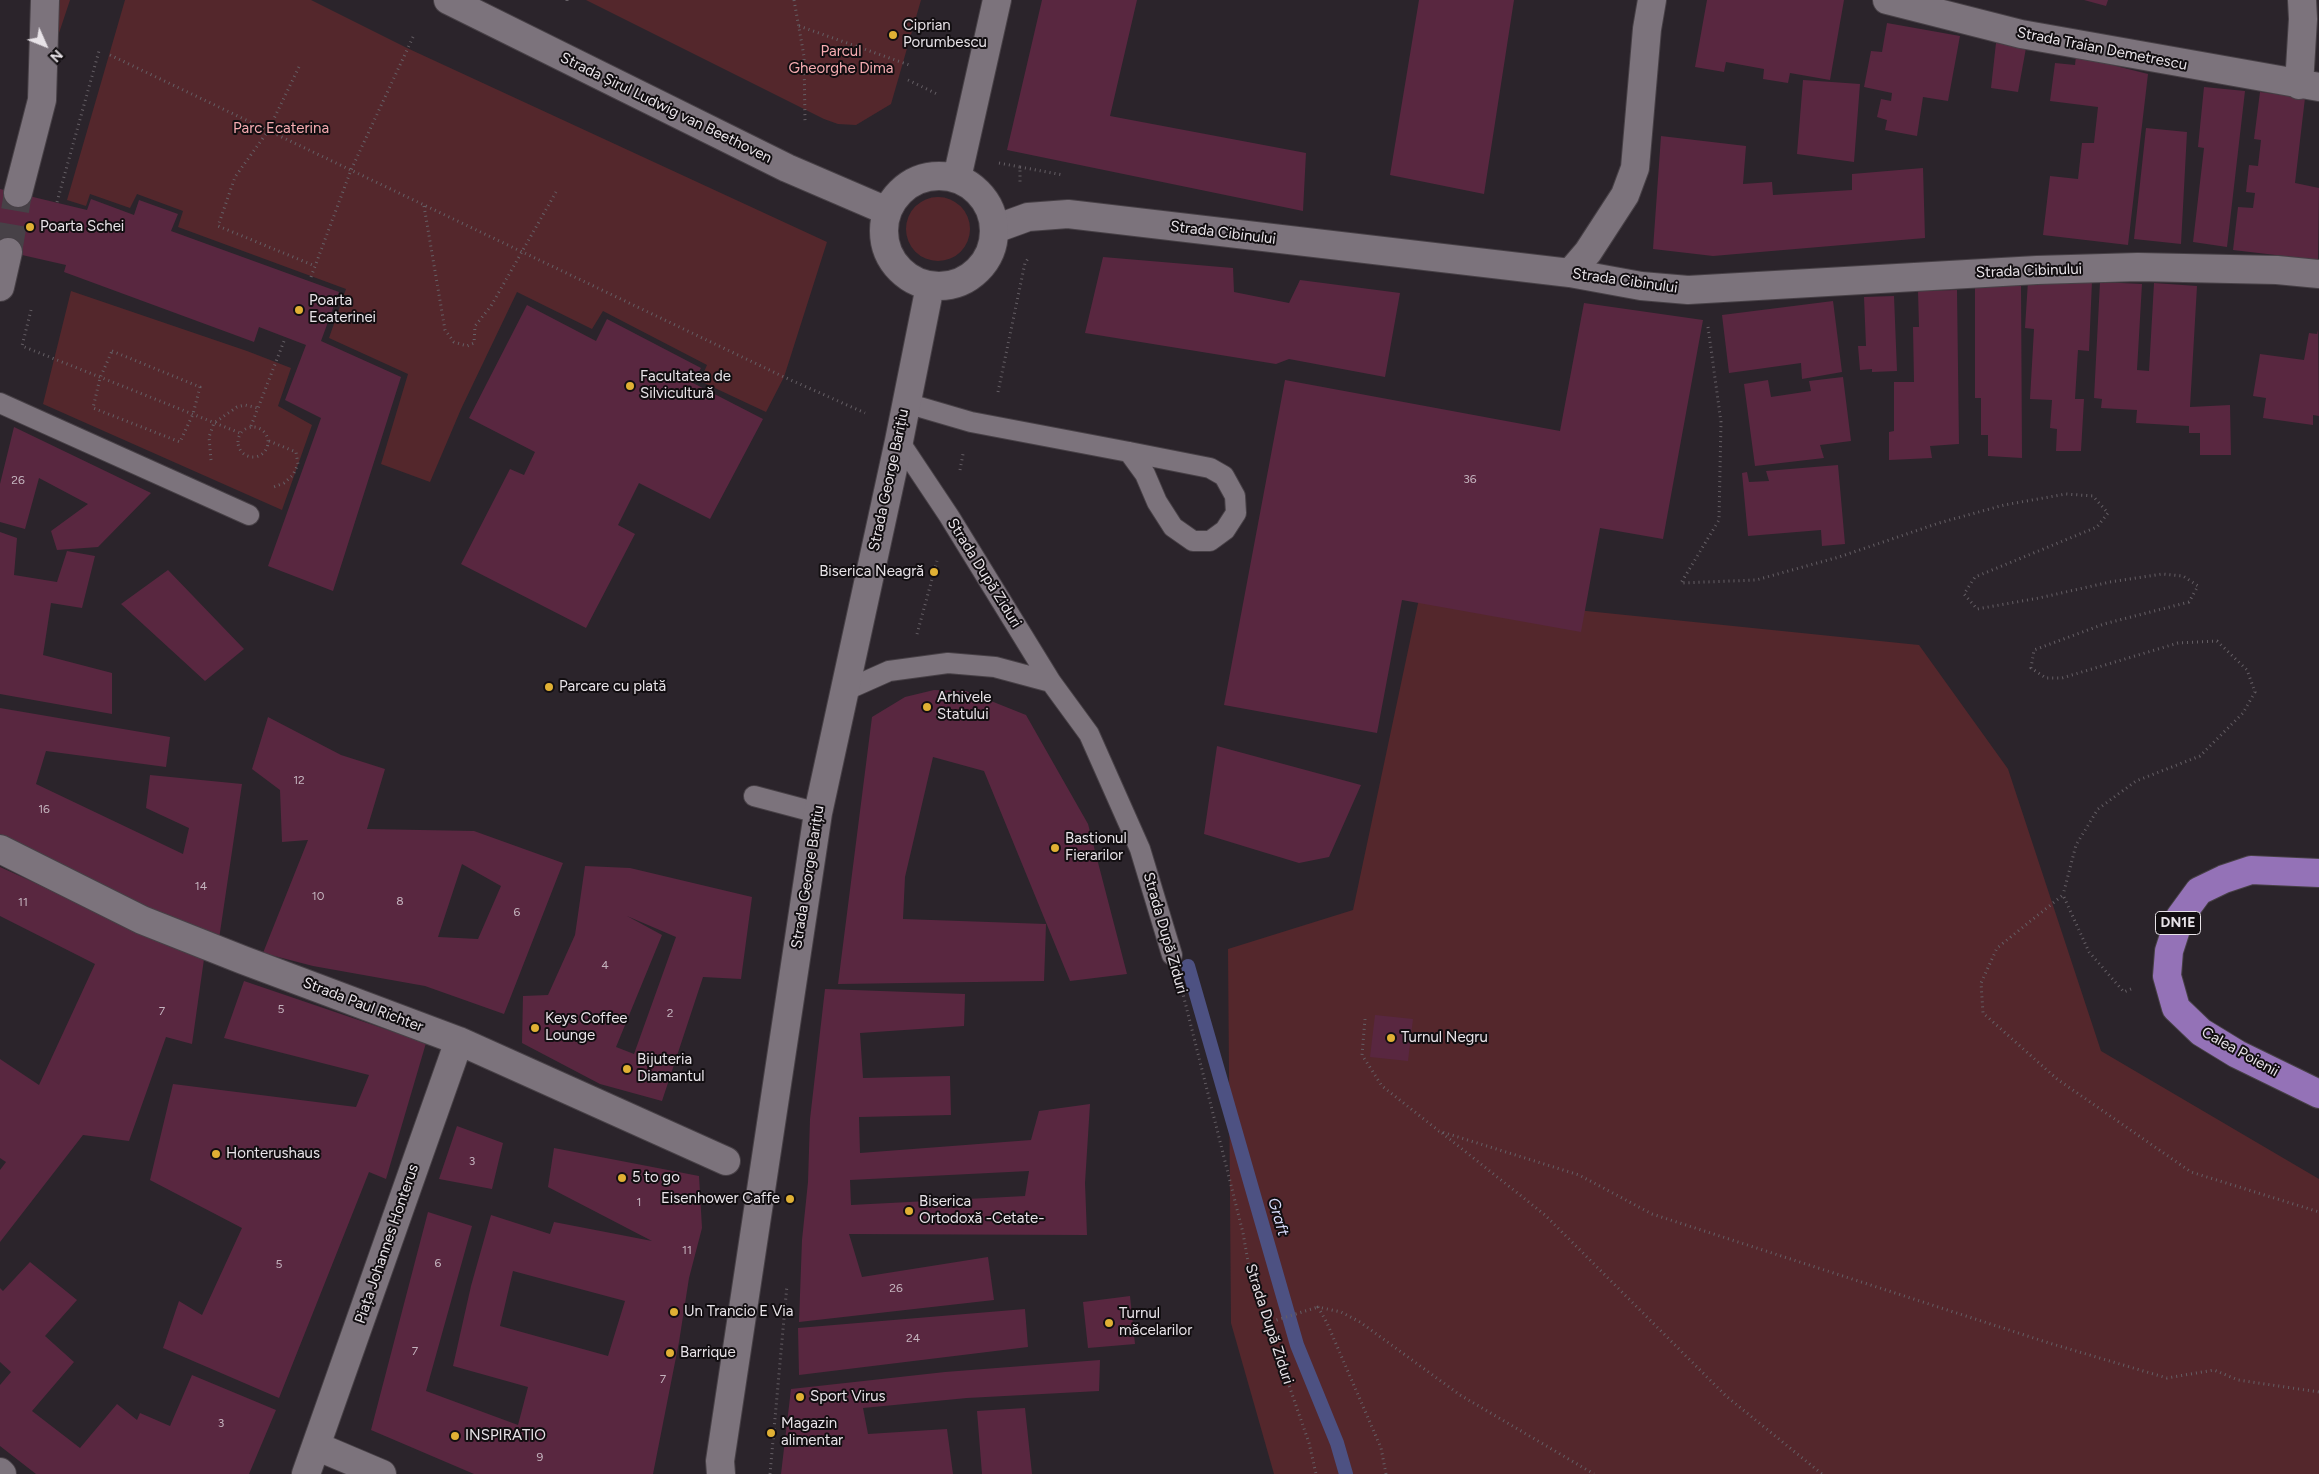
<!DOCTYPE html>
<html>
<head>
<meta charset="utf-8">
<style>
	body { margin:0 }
	#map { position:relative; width:2319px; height:1474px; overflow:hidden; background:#2b242b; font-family:Figtree,sans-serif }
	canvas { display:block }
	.north { position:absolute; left:20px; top:20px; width:50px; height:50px; -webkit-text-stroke:4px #120e11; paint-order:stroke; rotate:134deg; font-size:14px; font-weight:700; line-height:20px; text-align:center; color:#e8e3e8 }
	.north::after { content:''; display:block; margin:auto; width:18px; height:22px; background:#e8e3e8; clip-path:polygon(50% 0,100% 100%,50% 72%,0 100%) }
</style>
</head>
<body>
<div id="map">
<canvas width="2319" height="1474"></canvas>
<div class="north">N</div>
</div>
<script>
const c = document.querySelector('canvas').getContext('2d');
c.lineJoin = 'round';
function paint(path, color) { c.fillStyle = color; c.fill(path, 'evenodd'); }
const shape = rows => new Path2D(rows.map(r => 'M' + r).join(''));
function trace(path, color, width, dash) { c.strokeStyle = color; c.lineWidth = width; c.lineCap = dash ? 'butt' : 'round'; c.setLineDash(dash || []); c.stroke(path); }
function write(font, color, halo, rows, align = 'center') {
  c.font = font + ' Figtree,sans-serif'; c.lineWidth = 4; c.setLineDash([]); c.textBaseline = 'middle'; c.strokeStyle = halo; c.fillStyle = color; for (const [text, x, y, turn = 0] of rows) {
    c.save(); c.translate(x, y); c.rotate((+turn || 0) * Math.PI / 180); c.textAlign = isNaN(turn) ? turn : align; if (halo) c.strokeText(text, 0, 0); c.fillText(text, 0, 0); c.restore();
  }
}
const green = shape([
	[59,0,70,0,58,36],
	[125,0,311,0,407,48,827,242,784,377,766,412,700,381,707,365,603,311,592,329,517,292,461,409,430,482,381,464,408,374,329,338,346,289,178,227,183,211,137,194,130,208,90,194,86,206,67,200],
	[586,0,921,0,891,104,856,125,838,124,824,119],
	'906 229a32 32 0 1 1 64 0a32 32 0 1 1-64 0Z',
	[71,291,247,351,291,368,278,406,312,425,282,510,43,404],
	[1420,594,1919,645,2008,769,2101,1051,2319,1179,2319,1474,1274,1474,1231,1323,1228,949,1353,910]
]);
const stream = shape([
	[1188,966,1297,1345,1337,1443,1346,1474]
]);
const building = shape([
	[1042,0,1137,0,1110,116,1306,153,1303,211,1007,150],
	[1419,0,1514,0,1484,194,1390,175],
	[1707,0,1844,0,1830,80,1790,73,1788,83,1763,79,1764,69,1726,62,1724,72,1695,67],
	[2084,0,2108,0,2106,6],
	[1887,23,1960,36,1948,101,1923,97,1917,136,1885,130,1887,120,1877,117,1881,99,1891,101,1892,93,1864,87,1871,51,1882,52],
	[1996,43,2026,48,2018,92,1991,88],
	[2076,56,2148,74,2128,245,2043,235,2050,176,2078,179,2082,143,2094,143,2098,107,2050,101,2055,63,2075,65],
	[1803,80,1860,84,1854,162,1797,154],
	[2204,87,2245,91,2227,247,2193,242,2204,148,2198,147],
	[2260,92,2305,98,2295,183,2319,188,2318,260,2233,250,2238,207,2253,208,2255,193,2246,192,2249,165,2258,166,2261,140,2254,139],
	[2146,128,2187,132,2181,244,2134,239],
	[1661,136,1746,146,1743,184,1772,182,1773,195,1852,190,1852,174,1923,168,1925,238,1713,256,1653,249],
	[0,189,87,210,91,199,134,215,139,200,178,214,171,231,339,292,321,341,401,377,333,591,268,566,321,418,285,400,306,345,259,327,254,342,64,272,66,265,0,250],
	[1103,257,1233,268,1234,292,1289,303,1300,280,1400,293,1385,377,1289,359,1276,364,1085,333],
	[2028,281,2092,281,2089,351,2078,350,2075,399,2084,399,2081,451,2056,451,2057,429,2050,428,2052,400,2030,399,2034,329,2025,328],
	[1975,282,2021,282,2022,458,1988,456,1988,435,1981,435,1981,398,1975,398],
	[2100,282,2142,284,2137,370,2149,371,2154,283,2197,286,2190,407,2230,405,2231,455,2200,455,2200,433,2189,433,2189,426,2136,423,2137,410,2101,408,2102,399,2094,398],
	[1957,290,1959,444,1930,446,1932,458,1889,460,1889,432,1894,431,1894,382,1914,382,1913,327,1919,327,1918,291],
	[1894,296,1897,371,1872,372,1872,369,1860,370,1858,346,1866,346,1864,297],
	[1833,301,1842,372,1802,379,1801,363,1729,373,1722,315],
	[1584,303,1703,320,1663,539,1600,528,1581,632,1402,600,1377,733,1224,705,1285,380,1560,431],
	[527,305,596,341,607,319,701,368,693,383,763,419,710,519,639,483,618,525,635,534,586,628,461,564,510,469,524,475,535,452,469,418],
	[2318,330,2319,416,2313,415,2313,425,2263,418,2266,398,2253,396,2260,354,2304,360,2309,333,2317,334],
	[1843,377,1851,441,1820,445,1824,458,1755,466,1744,384,1768,380,1771,397,1811,391,1809,381],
	[14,427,151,493,98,547,57,550,51,531,88,504,39,478,25,529,0,522,0,484],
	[1838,465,1845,544,1822,546,1821,530,1748,536,1742,473,1747,472,1749,482,1769,481,1766,471],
	[0,532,17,538,14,575,57,582,67,551,95,556,82,608,51,603,43,655,112,673,112,714,0,694],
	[168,570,244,649,205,681,121,604],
	[934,690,966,691,1026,715,1088,824,1127,974,1070,981,984,771,933,757,905,877,903,919,1046,924,1044,981,838,984,872,717,905,697],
	[0,708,170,737,166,767,46,751,36,784,183,854,189,828,146,808,150,775,242,784,219,939,166,919,0,834],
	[268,717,341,755,385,769,367,829,474,831,563,863,504,1014,425,986,313,966,263,953,308,840,282,842,280,790,252,769],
	[462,864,501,886,478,939,438,937],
	[1217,746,1361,785,1329,857,1299,863,1204,834],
	[585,866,630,868,752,897,741,979,703,977,662,1101,600,1084,522,1043,523,996,548,995,575,935],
	[627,916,676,937,634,1054,616,1047,662,935],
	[0,867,204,959,192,1044,166,1037,129,1141,83,1135,0,1242,0,1170,6,1162,0,1158,0,1059,39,1085,95,964,0,916],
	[244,981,426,1043,386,1179,369,1172,279,1398,163,1348,179,1301,202,1315,242,1228,150,1180,173,1084,356,1107,369,1075,224,1038],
	[825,989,965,994,964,1026,860,1033,863,1078,950,1076,951,1115,859,1117,860,1153,1031,1140,1039,1111,1090,1104,1085,1183,1087,1235,849,1234,862,1277,988,1257,994,1300,799,1322,802,1240,808,1182,810,1119],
	[1029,1171,1025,1196,851,1205,850,1180],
	[1375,1015,1413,1019,1408,1061,1370,1057],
	[457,1126,503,1143,492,1189,439,1179],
	[554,1148,699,1176,702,1228,689,1278,679,1342,653,1474,474,1474,371,1430,428,1212,472,1226,426,1391,518,1425,528,1387,453,1366,471,1286,491,1215,550,1234,554,1222,652,1241,548,1187],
	[513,1271,625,1301,608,1356,500,1326],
	[30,1262,77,1300,45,1336,74,1362,32,1411,80,1448,117,1404,137,1420,140,1413,170,1426,192,1375,276,1410,249,1474,36,1474,0,1446,0,1385,11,1372,0,1362,0,1288,3,1291],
	[1130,1296,1135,1344,1088,1348,1083,1302],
	[1025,1309,1028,1347,799,1375,798,1328],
	[1100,1360,1099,1391,967,1398,863,1408,868,1434,947,1429,953,1474,781,1474,791,1389,945,1372],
	[1025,1408,1032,1474,982,1474,977,1411]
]);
const tertiaryTunnel = shape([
	[8,252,18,193]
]);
const path = shape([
	[794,0,804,56,805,122],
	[567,1,567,0],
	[799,26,912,66],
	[110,55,784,377,865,413],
	[299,67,268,131,235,177,218,226,315,266],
	[908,80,937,94],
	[999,163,1020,167,1020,182],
	[1020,167,1063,175],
	[57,202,99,51],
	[424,206,445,330,454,342,467,346,474,343,475,326,491,306,556,192],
	[311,277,351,170,414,35],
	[31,310,22,346,240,433],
	[1708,327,1721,422,1719,520,1681,583,1756,580,1839,557,1939,523,2004,505,2066,494,2093,496,2108,513,2097,527,1975,577,1964,594,1977,609,2039,598,2110,582,2162,574,2183,576,2198,586,2189,602,2104,624,2034,650,2031,668,2046,678,2062,678,2178,643,2217,641,2247,670,2255,692,2243,713,2200,756,2136,781,2098,809,2076,845,2063,895],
	[112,351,200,387,193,414,180,442,93,408,100,378,112,351],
	[998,392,1025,263,1029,257],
	[251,426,284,341],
	'238 442a15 15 0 1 1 30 0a15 15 0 1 1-30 0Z',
	[269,441,296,452,298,464,293,475,284,483,271,488],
	[211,460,209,437,214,423,237,407,245,405,258,408],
	[960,470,963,454],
	[917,634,937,561],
	[1181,986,1243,1233,1250,1273,1309,1443,1316,1474],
	[2131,989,2124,992,2089,952,2063,895,1997,948,1981,983,1983,1013,2057,1079,2191,1172,2319,1212],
	[1365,1019,1362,1055,1382,1086,1439,1131,1579,1175,1652,1214,2049,1343,2167,1378,2214,1370,2238,1380,2319,1392],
	[1442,1133,1545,1215,1726,1396,1822,1474],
	[1267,1323,1318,1307],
	[770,1474,787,1285],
	[1386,1474,1381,1448,1327,1323,1318,1307,1341,1312,1360,1322,1460,1395,1594,1474]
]);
const service = shape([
	[0,403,249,515],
	[906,403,971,422,1129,452,1210,468,1224,476,1235,496,1236,513,1225,530,1210,541,1193,541,1173,527,1157,502,1145,474,1129,452],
	[899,441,949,516,1051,682,1089,734,1140,849,1172,955],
	[844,691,889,671,948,663,995,667,1051,682],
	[754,796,818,813]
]);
const pedestrian = shape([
	[0,849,142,920,243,960,459,1041,726,1161],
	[316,1446,382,1474],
	[0,1472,2,1474],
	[306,1474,459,1041]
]);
const minor = shape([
	[1887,0,2021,34,2319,87],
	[2299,85,2303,19,2302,0],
	[995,229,1028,217,1068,214,1570,273,1641,286,1688,290,2037,270,2138,267,2277,270,2319,274],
	[1570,273,1588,252,1625,195,1635,168,1647,29,1652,0]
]);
const tertiary = shape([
	[448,0,787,168,887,211],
	'884 231a55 55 0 1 1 110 0a55 55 0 1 1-110 0Z',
	[957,178,997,0],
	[18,193,42,100,45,0],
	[0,287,8,252],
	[721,1474,720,1461,818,813,899,441,930,286]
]);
const primary = shape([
	[2319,873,2251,870,2224,879,2199,891,2180,917,2169,951,2167,976,2176,1008,2201,1032,2237,1054,2319,1094]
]);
const markers = [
	[893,35,5,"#e0b034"],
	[30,227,5,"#e0b034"],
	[299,310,5,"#e0b034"],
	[630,386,5,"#e0b034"],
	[934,572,5,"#e0b034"],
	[549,687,5,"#e0b034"],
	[927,707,5,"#e0b034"],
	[1055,848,5,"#e0b034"],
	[535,1028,5,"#e0b034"],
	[1391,1038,5,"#e0b034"],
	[627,1069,5,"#e0b034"],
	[216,1154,5,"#e0b034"],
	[622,1178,5,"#e0b034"],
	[790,1199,5,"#e0b034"],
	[909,1211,5,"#e0b034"],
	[674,1312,5,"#e0b034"],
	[1109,1323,5,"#e0b034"],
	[670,1353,5,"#e0b034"],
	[800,1397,5,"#e0b034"],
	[771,1433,5,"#e0b034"],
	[455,1436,5,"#e0b034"]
];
const numberNames = [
	["36",1470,479],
	["26",18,480],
	["12",299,780],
	["16",44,809],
	["14",201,886],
	["10",318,896],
	["8",400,901],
	["11",23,902],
	["6",517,912],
	["4",605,965],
	["5",281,1009],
	["7",162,1011],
	["2",670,1013],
	["3",472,1161],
	["1",639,1202],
	["11",687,1250],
	["6",438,1263],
	["5",279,1264],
	["26",896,1288],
	["24",913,1338],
	["7",415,1351],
	["7",663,1379],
	["3",221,1423],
	["9",540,1457]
];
const shields = [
	[2178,923,45]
];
const shieldNames = [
	["DN1E",2178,923]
];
const poiNames = [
	["Ciprian",903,26],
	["Porumbescu",903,43],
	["Poarta Schei",40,227],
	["Poarta",309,301],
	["Ecaterinei",309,318],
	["Facultatea de",640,377],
	["Silvicultură",640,394],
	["Biserica Neagră",924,572,"right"],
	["Parcare cu plată",559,687],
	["Arhivele",937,698],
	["Statului",937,715],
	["Bastionul",1065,839],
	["Fierarilor",1065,856],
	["Keys Coffee",545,1019],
	["Lounge",545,1036],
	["Turnul Negru",1401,1038],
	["Bijuteria",637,1060],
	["Diamantul",637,1077],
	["Honterushaus",226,1154],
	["5 to go",632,1178],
	["Eisenhower Caffe",780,1199,"right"],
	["Biserica",919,1202],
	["Ortodoxă -Cetate-",919,1219],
	["Un Trancio E Via",684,1312],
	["Turnul",1119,1314],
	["măcelarilor",1119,1331],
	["Barrique",680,1353],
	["Sport Virus",810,1397],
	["Magazin",781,1424],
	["alimentar",781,1441],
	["INSPIRATIO",465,1436]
];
const streetNames = [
	["Strada Traian Demetrescu",2102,49,11],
	["Strada Șirul Ludwig van Beethoven",666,108,26],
	["Strada Cibinului",1223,233,7],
	["Strada Cibinului",2029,271,-2],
	["Strada Cibinului",1625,281,8],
	["Strada George Barițiu",889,480,-78],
	["Strada După Ziduri",984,573,58],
	["Strada George Barițiu",808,877,-81],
	["Strada După Ziduri",1165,933,74],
	["Strada Paul Richter",363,1005,21],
	["Calea Poienii",2240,1052,29],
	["Piața Johannes Honterus",387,1244,-71],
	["Strada După Ziduri",1269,1324,72]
];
const parkNames = [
	["Parcul",841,52],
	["Gheorghe Dima",841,69],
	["Parc Ecaterina",281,129]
];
const waterNames = [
	["Graft",1278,1217,74]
];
paint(green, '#54272c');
trace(stream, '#4d5182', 14);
paint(building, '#592740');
trace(tertiaryTunnel, '#474147', 28, [28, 14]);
trace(service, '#474046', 22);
trace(pedestrian, '#474046', 30);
trace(minor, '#474046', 30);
trace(tertiary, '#474046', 30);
trace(primary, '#474046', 30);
trace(path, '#655f65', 3, [1, 4]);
trace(service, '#7c737c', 20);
trace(pedestrian, '#7c737c', 28);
trace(minor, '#7c737c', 28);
trace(tertiary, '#7c737c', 28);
trace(primary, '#9472b7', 28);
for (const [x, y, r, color] of markers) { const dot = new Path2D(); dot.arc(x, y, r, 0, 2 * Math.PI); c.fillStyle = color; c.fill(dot); trace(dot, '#120e11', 2); }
write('12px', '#c4b4be', null, numberNames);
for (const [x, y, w] of shields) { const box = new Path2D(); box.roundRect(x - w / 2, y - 11.5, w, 23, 4); c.fillStyle = '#120e11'; c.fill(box); trace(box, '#e8e3e8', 1); }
write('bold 14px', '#e8e3e8', null, shieldNames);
write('15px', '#e8e3e8', '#120e11', poiNames, 'left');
write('15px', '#e8e3e8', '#120e11', streetNames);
write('15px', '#f6acb1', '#120e11', parkNames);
write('italic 16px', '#d8dcfc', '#120e11', waterNames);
</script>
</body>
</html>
